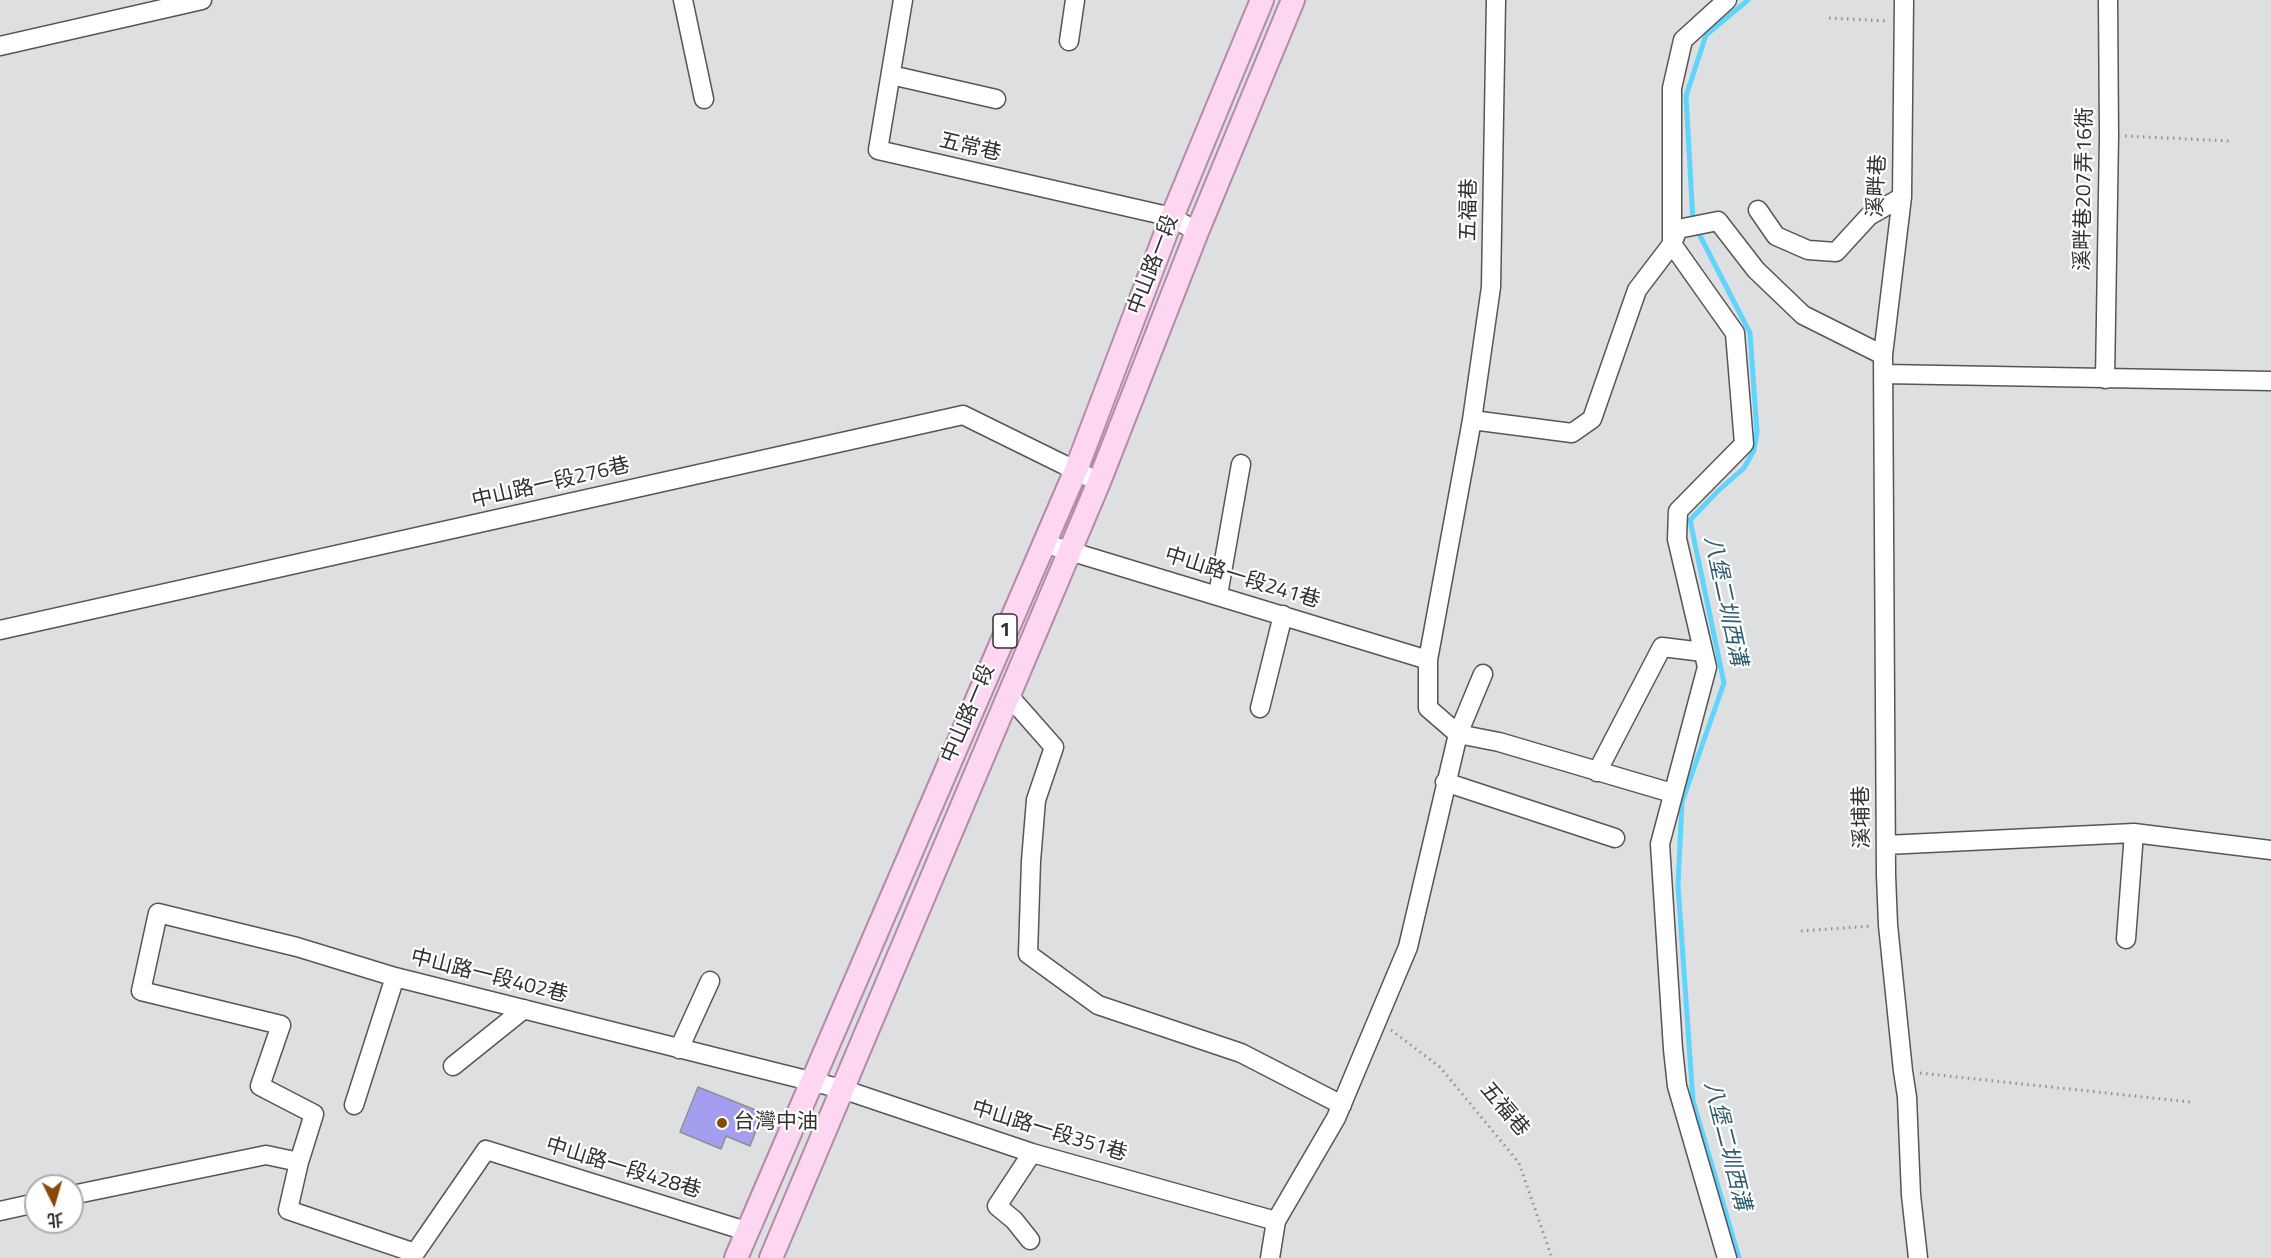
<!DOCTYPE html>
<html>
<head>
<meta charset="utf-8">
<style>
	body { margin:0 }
	#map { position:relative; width:2271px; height:1258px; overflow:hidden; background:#dedfe0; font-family:"Titillium Web","Noto Sans TC",sans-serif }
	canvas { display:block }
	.north { position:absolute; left:24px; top:1174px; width:60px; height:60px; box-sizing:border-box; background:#fff; border:2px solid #acacad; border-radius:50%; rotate:175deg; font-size:16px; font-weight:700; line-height:24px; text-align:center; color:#303031 }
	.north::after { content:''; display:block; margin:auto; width:21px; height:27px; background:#884a0a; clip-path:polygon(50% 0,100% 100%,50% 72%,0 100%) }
</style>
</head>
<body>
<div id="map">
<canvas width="2271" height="1258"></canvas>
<div class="north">北</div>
</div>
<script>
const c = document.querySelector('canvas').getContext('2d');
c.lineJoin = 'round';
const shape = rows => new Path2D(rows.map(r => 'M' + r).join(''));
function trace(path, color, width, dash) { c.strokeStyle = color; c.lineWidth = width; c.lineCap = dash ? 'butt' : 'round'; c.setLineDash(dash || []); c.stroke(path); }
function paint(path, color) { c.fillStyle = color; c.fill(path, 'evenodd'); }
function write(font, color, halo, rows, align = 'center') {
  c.font = font + ' "Titillium Web","Noto Sans TC",sans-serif'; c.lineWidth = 4.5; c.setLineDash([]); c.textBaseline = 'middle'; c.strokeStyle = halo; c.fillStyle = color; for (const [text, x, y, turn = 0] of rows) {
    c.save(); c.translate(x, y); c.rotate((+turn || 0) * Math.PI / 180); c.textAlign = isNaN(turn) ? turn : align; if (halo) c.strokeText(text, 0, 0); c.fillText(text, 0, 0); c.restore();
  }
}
const stream = shape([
	[1739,1258,1693,1101,1678,885,1682,802,1724,683,1690,520,1718,491,1744,468,1754,450,1757,432,1750,333,1693,222,1686,96,1706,35,1748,0]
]);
const building = shape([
	[698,1087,763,1113,750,1146,726,1136,721,1149,680,1132,698,1087]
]);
const path = shape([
	[1829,18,1888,21],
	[2125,136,2231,141],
	[1801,931,1871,926],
	[1391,1030,1440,1067,1519,1163,1552,1258],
	[1920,1073,2190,1102]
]);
const minor = shape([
	[683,0,704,99],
	[903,0,878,150,1172,217,1197,232],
	[1727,0,1683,40,1672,88,1672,244,1735,333,1744,444,1678,511,1677,539,1707,667,1660,844,1673,1049,1677,1086,1727,1258],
	[1904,0,1902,197,1883,355,1886,875,1888,925,1903,1071,1907,1097,1911,1195,1918,1258],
	[1069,41,1075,0],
	[0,46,202,0],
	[891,75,996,99],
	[1758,210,1776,236,1808,250,1836,252,1869,216,1902,197],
	[1884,374,2271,381],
	[2105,379,2109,135,2108,0],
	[1472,420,1572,433,1592,419,1637,290,1672,244,1678,229,1718,221,1756,270,1803,315,1883,355],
	[1043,543,1428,660],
	[1218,595,1241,464],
	[0,630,963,415,1099,482],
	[1483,674,1458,734,1499,742,1672,793],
	[1009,696,1054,747,1036,800,1031,861,1028,954,1098,1005,1241,1053,1342,1105],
	[1260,708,1283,615],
	[1597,772,1662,647,1703,652],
	[1445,782,1615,838],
	[1886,845,2134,833,2271,850],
	[2126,939,2134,833],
	[679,1049,710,981],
	[453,1066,524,1009],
	[354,1105,395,977],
	[72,1195,266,1155,299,1162],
	[0,1211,36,1203],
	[746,1231,486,1150,415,1253,288,1210,299,1162,314,1114,260,1086,281,1025,141,991,158,913,297,947,395,977,842,1089,1032,1153,1276,1221],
	[1030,1240,1014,1220,997,1206,1032,1153],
	[1270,1258,1276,1221,1336,1118,1408,947,1458,734,1428,708,1428,660,1472,420,1491,287,1496,0]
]);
const major = shape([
	[736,1258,1076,470,1172,217,1262,0],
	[771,1258,1099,482,1197,232,1293,0]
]);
const markers = [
	[722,1123,6,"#884a0a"]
];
const shields = [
	[1005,631,24]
];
const shieldNames = [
	["1",1005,631]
];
const streetNames = [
	["五常巷",970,148,13],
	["溪畔巷",1878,186,-87],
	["溪畔巷207弄16衖",2085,189,-89],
	["五福巷",1470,210,-89],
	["中山路一段",1154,265,-69],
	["中山路一段276巷",551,484,-13],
	["中山路一段241巷",1242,579,17],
	["中山路一段",969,714,-67],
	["溪埔巷",1863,817,-91],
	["中山路一段402巷",489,977,14],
	["五福巷",1504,1110,50],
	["中山路一段351巷",1049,1132,17],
	["中山路一段428巷",623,1169,17]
];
const poiNames = [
	["台灣中油",734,1123]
];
const waterNames = [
	["八堡二圳西溝",1724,601,78],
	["八堡二圳西溝",1726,1146,76]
];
trace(stream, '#61d4fe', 5);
paint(building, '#a49ef1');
trace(building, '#8f8f90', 1.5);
trace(minor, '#565657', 21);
trace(major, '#b48aa9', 26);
trace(path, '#8f9091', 3, [1.5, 4.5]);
trace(minor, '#fff', 18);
trace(major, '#fdd6f2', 22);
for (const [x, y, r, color] of markers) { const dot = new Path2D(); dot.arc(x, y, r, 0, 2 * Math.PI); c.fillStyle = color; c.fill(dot); trace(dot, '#fff', 2); }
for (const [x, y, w] of shields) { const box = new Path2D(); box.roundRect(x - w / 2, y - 17, w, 34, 4.5); c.fillStyle = '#fff'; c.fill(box); trace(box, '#303031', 1.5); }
write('bold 20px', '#303031', null, shieldNames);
write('21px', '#303031', '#fff', streetNames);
write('21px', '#303031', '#fff', poiNames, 'left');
write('italic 22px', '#2d5d6f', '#fff', waterNames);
</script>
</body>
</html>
